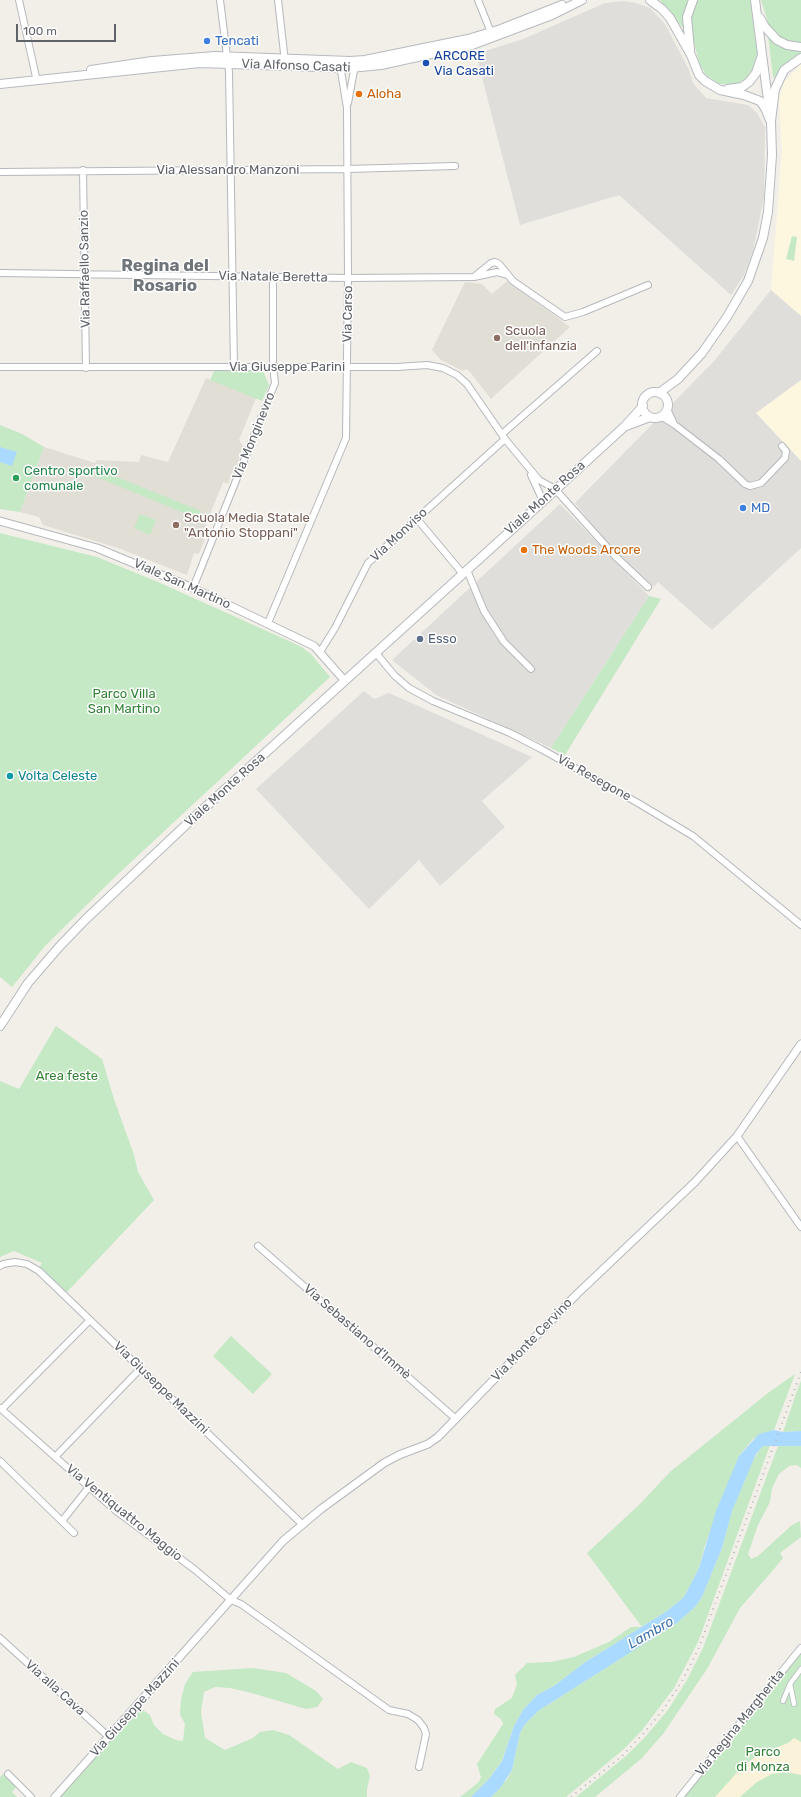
<!DOCTYPE html>
<html>
<head>
<meta charset="utf-8">
<style>
	body { margin:0 }
	#map { position:relative; width:801px; height:1797px; overflow:hidden; background:#f1efe8; font-family:Rubik,sans-serif }
	canvas { display:block }
	.scale { position:absolute; left:16px; top:24px; width:100px; height:18px; box-sizing:border-box; border:2px solid #5f6368; border-top:0; padding-left:5px; font-size:12px; line-height:14px; white-space:nowrap; color:#5f6368; -webkit-text-stroke:3px #fff; paint-order:stroke }
</style>
</head>
<body>
<div id="map">
<canvas width="801" height="1797"></canvas>
<div class="scale">100 m</div>
</div>
<script>
const c = document.querySelector('canvas').getContext('2d');
c.lineJoin = 'round';
function paint(path, color) { c.fillStyle = color; c.fill(path, 'evenodd'); }
const shape = rows => new Path2D(rows.map(r => 'M' + r).join(''));
function trace(path, color, width, dash) { c.strokeStyle = color; c.lineWidth = width; c.lineCap = dash ? 'butt' : 'round'; c.setLineDash(dash || []); c.stroke(path); }
function write(font, color, halo, rows, align = 'center') {
  c.font = font + ' Rubik,sans-serif'; c.lineWidth = 3; c.setLineDash([]); c.textBaseline = 'middle'; c.strokeStyle = halo; c.fillStyle = color; for (const [text, x, y, turn = 0] of rows) {
    c.save(); c.translate(x, y); c.rotate((+turn || 0) * Math.PI / 180); c.textAlign = isNaN(turn) ? turn : align; if (halo) c.strokeText(text, 0, 0); c.fillText(text, 0, 0); c.restore();
  }
}
const commercial = shape([
	[801,64,801,316,771,290,782,151,779,99,784,82],
	[801,380,801,461,756,413]
]);
const industrial = shape([
	[623,1,636,3,650,8,665,24,689,70,693,83,706,98,748,105,757,113,765,127,764,197,753,251,743,277,731,295,619,195,520,225,476,54,523,39,605,3],
	[771,290,801,316,801,380,756,413,801,461,801,548,712,630,658,582,654,587,609,546,575,503,715,360],
	[560,504,649,596,551,748,436,695,392,660],
	[364,691,374,699,389,693,532,757,482,801,505,827,440,886,419,860,369,909,256,789]
]);
const education = shape([
	[507,281,570,327,491,399,470,372,466,369,463,371,441,360,432,350,465,282,482,284,492,294],
	[206,378,256,398,239,440,243,446,236,468,232,473,228,484,223,482,201,537,205,539,199,554,194,553,187,575,118,548,43,525,39,517,20,512,44,447,95,463,96,460,139,462,141,455,168,462]
]);
const green = shape([
	[660,0,688,0,683,27,682,27],
	[697,0,750,0,757,53,752,70,746,78,735,85,720,84,706,75,699,63,693,38,691,16],
	[761,0,801,0,801,44,787,41,777,36,770,28],
	[768,36,801,50,801,55,788,61,774,78,773,77],
	[792,236,797,237,794,261,786,259],
	[214,371,263,371,269,385,262,401,210,380],
	[0,425,22,434,44,447,20,512,0,509],
	[97,469,201,511,199,519,94,476],
	[140,514,156,520,150,535,134,528],
	[0,533,97,557,158,582,300,646,311,654,330,677,116,876,45,946,12,987,0,977],
	[649,596,661,599,565,755,551,748],
	[56,1026,102,1059,114,1099,134,1155,138,1172,154,1200,66,1293,39,1268,42,1263,14,1251,0,1257,0,1081,19,1089],
	[231,1336,272,1374,253,1394,213,1356],
	[795,1374,774,1430,768,1432,753,1439,739,1456,705,1545,699,1568,684,1597,667,1611,584,1663,554,1686,537,1695,523,1710,514,1726,502,1760,490,1778,471,1797,460,1797,479,1782,481,1777,477,1764,503,1724,501,1719,494,1714,495,1709,512,1698,517,1684,515,1675,527,1663,551,1662,574,1657,609,1642,631,1627,642,1627,587,1553,639,1505,670,1472,768,1393],
	[801,1381,801,1431,783,1432,798,1388],
	[770,1445,698,1642,674,1688,643,1729,624,1749,566,1797,491,1797,508,1778,512,1770,520,1733,525,1724,538,1711,677,1623,695,1607,702,1597,722,1548,732,1511,751,1464,760,1449,763,1446],
	[778,1446,801,1446,801,1468,797,1465,789,1466,779,1474,772,1488,770,1502,758,1525,748,1554,751,1559,758,1556,792,1525,800,1521,801,1537,780,1553,783,1558,774,1569,740,1608,707,1669,663,1734,641,1759,595,1797,576,1797,626,1756,647,1735,668,1710,687,1680,703,1648],
	[801,1653,801,1797,683,1797,747,1719],
	[253,1668,286,1673,316,1691,323,1699,317,1707,306,1709,248,1692,230,1688,215,1687,204,1692,201,1712,205,1738,225,1750,253,1738,260,1732,273,1730,289,1735,338,1769,351,1762,367,1768,370,1776,367,1789,367,1797,55,1797,137,1706,150,1715,154,1725,163,1734,176,1740,183,1741,185,1724,180,1714,181,1700,185,1684,193,1672],
	[3,1774,16,1787,12,1792,17,1797,0,1797,0,1777]
]);
const sand = shape([
	[794,1738,801,1742,801,1775,786,1772,772,1774,757,1782,740,1797,715,1797,741,1768,758,1755,788,1743]
]);
const water = shape([
	[0,447,17,452,12,466,0,462],
	[774,1430,783,1432,801,1431,801,1446,763,1446,756,1454,732,1511,722,1548,702,1597,695,1607,677,1623,538,1711,525,1724,520,1733,512,1770,501,1787,491,1797,471,1797,490,1778,502,1761,514,1726,523,1710,537,1695,554,1686,584,1663,667,1611,684,1597,699,1568,716,1511,739,1456,759,1434]
]);
const pedestrian = shape([
	[790,1684,794,1704],
	[783,1701,790,1684,801,1669]
]);
const minor = shape([
	[19,0,36,77],
	[220,0,229,72,234,367],
	[278,0,285,62],
	[478,0,492,35],
	[348,103,355,65],
	[83,170,86,368],
	[0,172,347,169,455,166],
	[0,273,348,278,474,277,497,272,507,275],
	[475,276,491,263,495,262,499,264,513,281,565,317,583,312,648,285],
	[0,367,397,367,427,365,443,368,457,375,467,384,505,439,539,480,555,489,615,556,648,587],
	[667,409,674,424],
	[659,417,664,418,675,425,719,459,745,484,750,486,761,483,785,458,786,451,782,446],
	[502,434,597,351],
	[531,475,543,501],
	[417,519,463,574],
	[467,570,484,611,504,642,531,669],
	[193,588,275,383,273,366,273,276],
	[268,623,346,438,348,278,347,108,340,65],
	[320,652,335,628,368,563,505,439],
	[376,653,394,675,409,688,433,701,510,733,541,749,638,803,693,836,801,925],
	[737,1136,801,1227],
	[258,1246,456,1419],
	[0,1266,3,1264,15,1262,27,1264,39,1271,302,1524],
	[0,1408,115,1510,194,1569,231,1600,241,1604,389,1710,408,1714,418,1720,424,1728,426,1734,419,1767],
	[2,1409,90,1320],
	[55,1457,140,1369],
	[0,1461,74,1533],
	[62,1521,89,1487],
	[0,1638,109,1737],
	[8,1774,31,1797],
	[680,1797,801,1648]
]);
const tertiary = shape([
	[0,521,97,548,193,588,314,646,345,681],
	[55,1797,283,1541,321,1509,384,1463,399,1455,428,1444,438,1437,577,1294,695,1182,737,1136,801,1044]
]);
const secondary = shape([
	[650,0,662,9,670,18,691,55,699,75,705,81,720,90,744,95,760,101,765,108,770,120],
	[755,0,769,108],
	[760,18,765,27,777,40,787,45,801,47],
	[690,50,687,17,693,0],
	[91,70,152,61,215,56,350,61,365,60,468,39,501,29,562,5],
	[0,84,200,63,350,68,381,65,472,45,552,15,582,0],
	[728,89,742,87,749,82,756,73,762,55],
	'642 405a13 13 0 1 1 26 0a13 13 0 1 1-26 0Z',
	[659,393,678,379,702,353,727,317,748,281,763,238,768,212,772,155,771,121,775,89,784,70,801,58],
	[626,426,650,417],
	[0,1026,28,983,59,947,86,919,189,822,529,514,624,427,643,406]
]);
const rail = shape([
	[571,1797,622,1756,643,1734,663,1710,682,1681,698,1650,801,1372]
]);
const markers = [
	[207,41,4,"#3f7fe0"],
	[426,63,4,"#1a4fb4"],
	[359,94,4,"#e8710a"],
	[497,338,4,"#8d6e63"],
	[16,478,4,"#2e9e5b"],
	[743,508,4,"#3f7fe0"],
	[176,525,4,"#8d6e63"],
	[524,550,4,"#e8710a"],
	[420,639,4,"#5c6f8a"],
	[10,776,4,"#0f9aa8"]
];
const shopNames = [
	["Tencati",215,41],
	["MD",751,508]
];
const transitNames = [
	["ARCORE",434,56],
	["Via Casati",434,71]
];
const streetNames = [
	["Via Alfonso Casati",296,66,2],
	["Via Alessandro Manzoni",228,170],
	["Via Raffaello Sanzio",85,269,-91],
	["Via Natale Beretta",273,277,1],
	["Via Carso",348,314,-89],
	["Via Giuseppe Parini",287,367],
	["Via Monginevro",254,436,-68],
	["Viale Monte Rosa",545,498,-42],
	["Via Monviso",399,535,-43],
	["Viale San Martino",182,584,24],
	["Via Resegone",594,778,29],
	["Viale Monte Rosa",225,790,-42],
	["Via Sebastiano d'Immè",357,1332,41],
	["Via Monte Cervino",532,1340,-46],
	["Via Giuseppe Mazzini",161,1388,44],
	["Via Ventiquattro Maggio",124,1513,39],
	["Via alla Cava",55,1688,42],
	["Via Giuseppe Mazzini",135,1708,-48],
	["Via Regina Margherita",740,1723,-51]
];
const foodNames = [
	["Aloha",367,94],
	["The Woods Arcore",532,550]
];
const educationNames = [
	["Scuola",505,331],
	["dell'infanzia",505,346],
	["Scuola Media Statale",184,518],
	["\"Antonio Stoppani\"",184,533]
];
const leisureNames = [
	["Centro sportivo",24,471],
	["comunale",24,486]
];
const serviceNames = [
	["Esso",428,639]
];
const parkNames = [
	["Parco Villa",124,694],
	["San Martino",124,709],
	["Area feste",67,1076],
	["Parco",763,1752],
	["di Monza",763,1767]
];
const cultureNames = [
	["Volta Celeste",18,776]
];
const waterNames = [
	["Lambro",651,1633,-30]
];
const districtNames = [
	["Regina del",165,266],
	["Rosario",165,286]
];
paint(commercial, '#fef7e0');
paint(industrial, '#e0deda');
paint(education, '#e1ded6');
paint(green, '#c5e8c5');
paint(sand, '#fbf3d9');
paint(water, '#aadaff');
trace(pedestrian, '#b5b8bc', 6);
trace(minor, '#b5b8bc', 8);
trace(tertiary, '#b5b8bc', 9);
trace(secondary, '#b6babf', 10);
trace(pedestrian, '#fff', 4.5);
trace(minor, '#fff', 6);
trace(tertiary, '#fff', 7);
trace(secondary, '#fff', 8);
trace(rail, '#b6b7b8', 2, [1, 5]);
for (const [x, y, r, color] of markers) { const dot = new Path2D(); dot.arc(x, y, r, 0, 2 * Math.PI); c.fillStyle = color; c.fill(dot); trace(dot, '#fff', 1.5); }
write('13px', '#366cbe', '#fff', shopNames, 'left');
write('13px', '#164399', '#fff', transitNames, 'left');
write('13px', '#5f6368', '#fff', streetNames);
write('13px', '#c56008', '#fff', foodNames, 'left');
write('13px', '#785e54', '#fff', educationNames, 'left');
write('13px', '#27864d', '#fff', leisureNames, 'left');
write('13px', '#4e5e75', '#fff', serviceNames, 'left');
write('13px', '#348238', '#fff', parkNames);
write('13px', '#0d838f', '#fff', cultureNames, 'left');
write('italic 14px', '#4174aa', '#fff', waterNames);
write('bold 17px', '#70757a', '#fff', districtNames);
</script>
</body>
</html>
